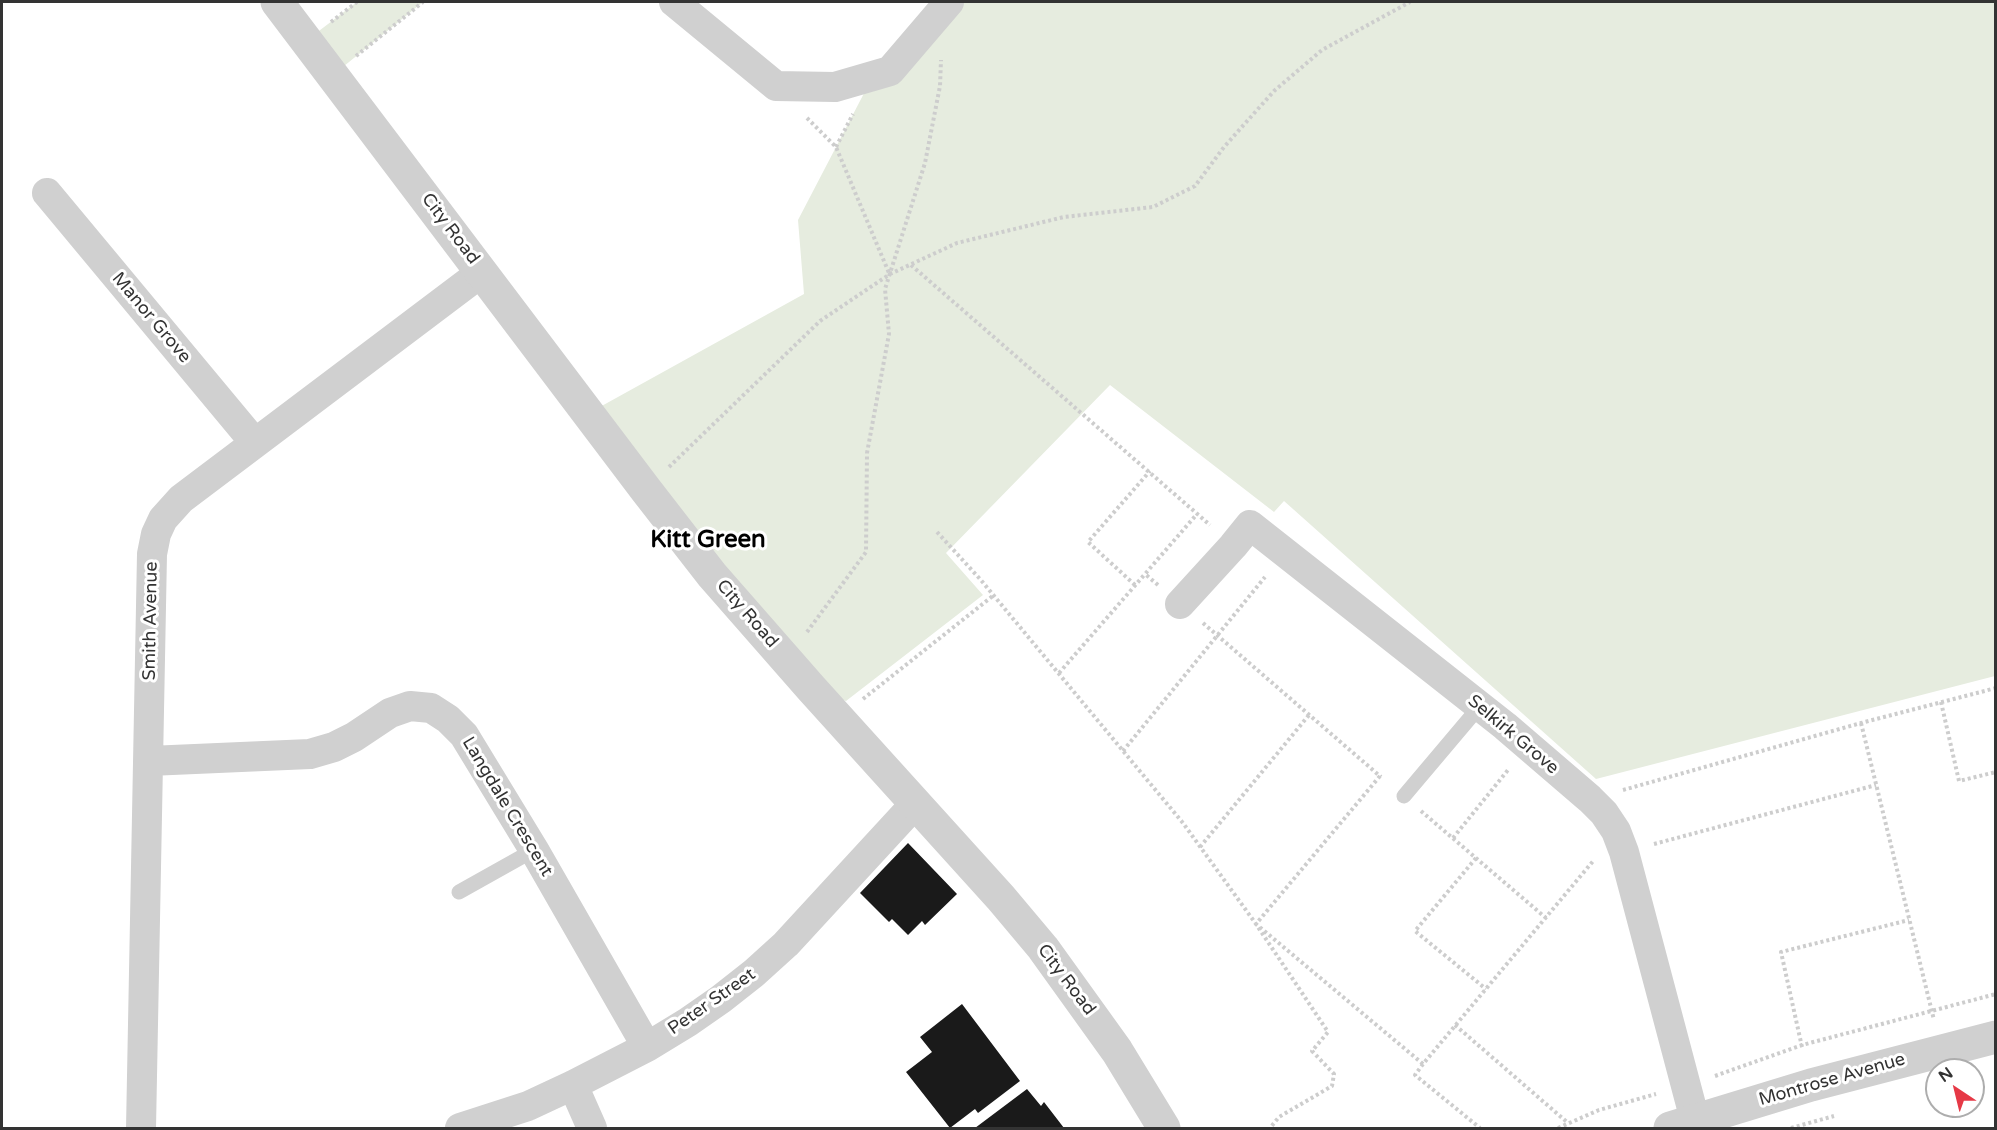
<!DOCTYPE html>
<html>
<head>
<meta charset="utf-8">
<style>
	body { margin:0 }
	#map { position:relative; width:1997px; height:1130px; overflow:hidden; background:#fff; font-family:"Varela Round",sans-serif }
	canvas { display:block }
	.frame { position:absolute; inset:0; border:3px solid #333; pointer-events:none }
	.north { position:absolute; left:1925px; top:1058px; width:60px; height:60px; box-sizing:border-box; background:#fff; border:2px solid #adadad; border-radius:50%; rotate:325deg; font-size:16px; font-weight:700; line-height:24px; text-align:center; color:#333 }
	.north::after { content:''; display:block; margin:auto; width:21px; height:27px; background:#e63946; clip-path:polygon(50% 0,100% 100%,50% 72%,0 100%) }
</style>
</head>
<body>
<div id="map">
<canvas width="1997" height="1130"></canvas>
<div class="frame"></div>
<div class="north">N</div>
</div>
<script>
const c = document.querySelector('canvas').getContext('2d');
c.lineJoin = 'round';
function paint(path, color) { c.fillStyle = color; c.fill(path, 'evenodd'); }
const shape = rows => new Path2D(rows.map(r => 'M' + r).join(''));
function trace(path, color, width, dash) { c.strokeStyle = color; c.lineWidth = width; c.lineCap = dash ? 'butt' : 'round'; c.setLineDash(dash || []); c.stroke(path); }
function write(font, color, halo, rows, align = 'center') {
  c.font = font + ' "Varela Round",sans-serif'; c.lineWidth = 6; c.setLineDash([]); c.textBaseline = 'middle'; c.strokeStyle = halo; c.fillStyle = color; for (const [text, x, y, turn = 0] of rows) {
    c.save(); c.translate(x, y); c.rotate((+turn || 0) * Math.PI / 180); c.textAlign = isNaN(turn) ? turn : align; if (halo) c.strokeText(text, 0, 0); c.fillText(text, 0, 0); c.restore();
  }
}
const green = shape([
	[357,2,423,2,333,75,307,40],
	[937,2,1995,2,1995,676,1596,779,1284,501,1274,512,1110,385,946,553,983,595,846,701,811,688,589,413,804,294,798,220,873,76]
]);
const building = shape([
	[908,843,957,894,925,925,922,921,908,935,892,919,889,922,860,893],
	[962,1004,1020,1081,978,1113,975,1109,950,1128,906,1072,932,1052,920,1037],
	[1027,1089,1041,1106,1044,1102,1064,1128,975,1128]
]);
const path = shape([
	[331,22,357,2],
	[356,56,423,2],
	[807,118,836,147,889,273],
	[836,147,853,114],
	[911,265,1210,525],
	[669,467,820,321,890,274,957,243,1064,217,1153,207,1195,186,1224,147,1274,91,1322,50,1410,2],
	[937,532,980,579,1183,823,1256,924,1328,1032,1312,1051,1334,1074,1332,1086,1279,1117,1270,1128],
	[1135,585,1088,542,1150,471],
	[1158,585,1145,574,1197,514],
	[1203,623,1381,777],
	[807,632,866,552,867,453,889,334,885,289,925,163,940,86,941,60],
	[1059,673,1145,574],
	[863,699,994,595],
	[1941,702,1959,781,1996,772],
	[1861,723,1934,1020],
	[1123,751,1265,577],
	[1380,776,1256,924,1423,1064,1594,860],
	[1623,790,1861,723,1996,688],
	[1421,811,1546,918],
	[1453,838,1508,770],
	[1654,844,1876,785],
	[1200,847,1309,715],
	[1476,858,1415,931,1486,989],
	[1455,1025,1568,1123],
	[1802,1047,1781,952,1909,920],
	[1423,1064,1415,1075,1480,1128],
	[1715,1076,1802,1045,1996,994],
	[1558,1128,1599,1110,1656,1094],
	[1791,1128,1834,1116]
]);
const service = shape([
	[1404,796,1480,706],
	[459,892,534,850]
]);
const minor = shape([
	[674,2,776,86,835,87,890,71,949,2],
	[47,193,255,443],
	[1180,604,1233,546,1250,525,1505,726,1590,799,1604,813,1616,831,1624,852,1695,1120],
	[149,761,310,754,334,747,354,737,390,713,410,706,431,708,448,719,464,735,534,850,647,1047],
	[573,1085,592,1128],
	[141,1128,152,554,156,534,163,519,181,499,482,272],
	[460,1128,528,1106,573,1085,647,1047,688,1022,721,999,754,973,786,944,915,804]
]);
const tertiary = shape([
	[277,2,646,490,712,575,811,688,1001,898,1043,948,1117,1051,1164,1128],
	[1670,1128,1811,1085,1996,1037]
]);
const streetNames = [
	["City Road",450,229,53],
	["Manor Grove",151,318,50],
	["City Road",747,614,49],
	["Smith Avenue",151,621,-89],
	["Selkirk Grove",1513,735,40],
	["Langdale Crescent",507,807,59],
	["City Road",1066,980,53],
	["Peter Street",712,1002,-35],
	["Montrose Avenue",1832,1080,-16]
];
const districtNames = [
	["Kitt Green",708,541]
];
paint(green, '#e6ecdf');
paint(building, '#1a1a1a');
trace(path, '#cdcdcd', 4, [3, 3]);
trace(service, '#d0d0d0', 15);
trace(minor, '#d0d0d0', 30);
trace(tertiary, '#d0d0d0', 33);
write('18px', '#333', '#fff', streetNames);
write('bold 24px', '#000', '#fff', districtNames);
</script>
</body>
</html>
